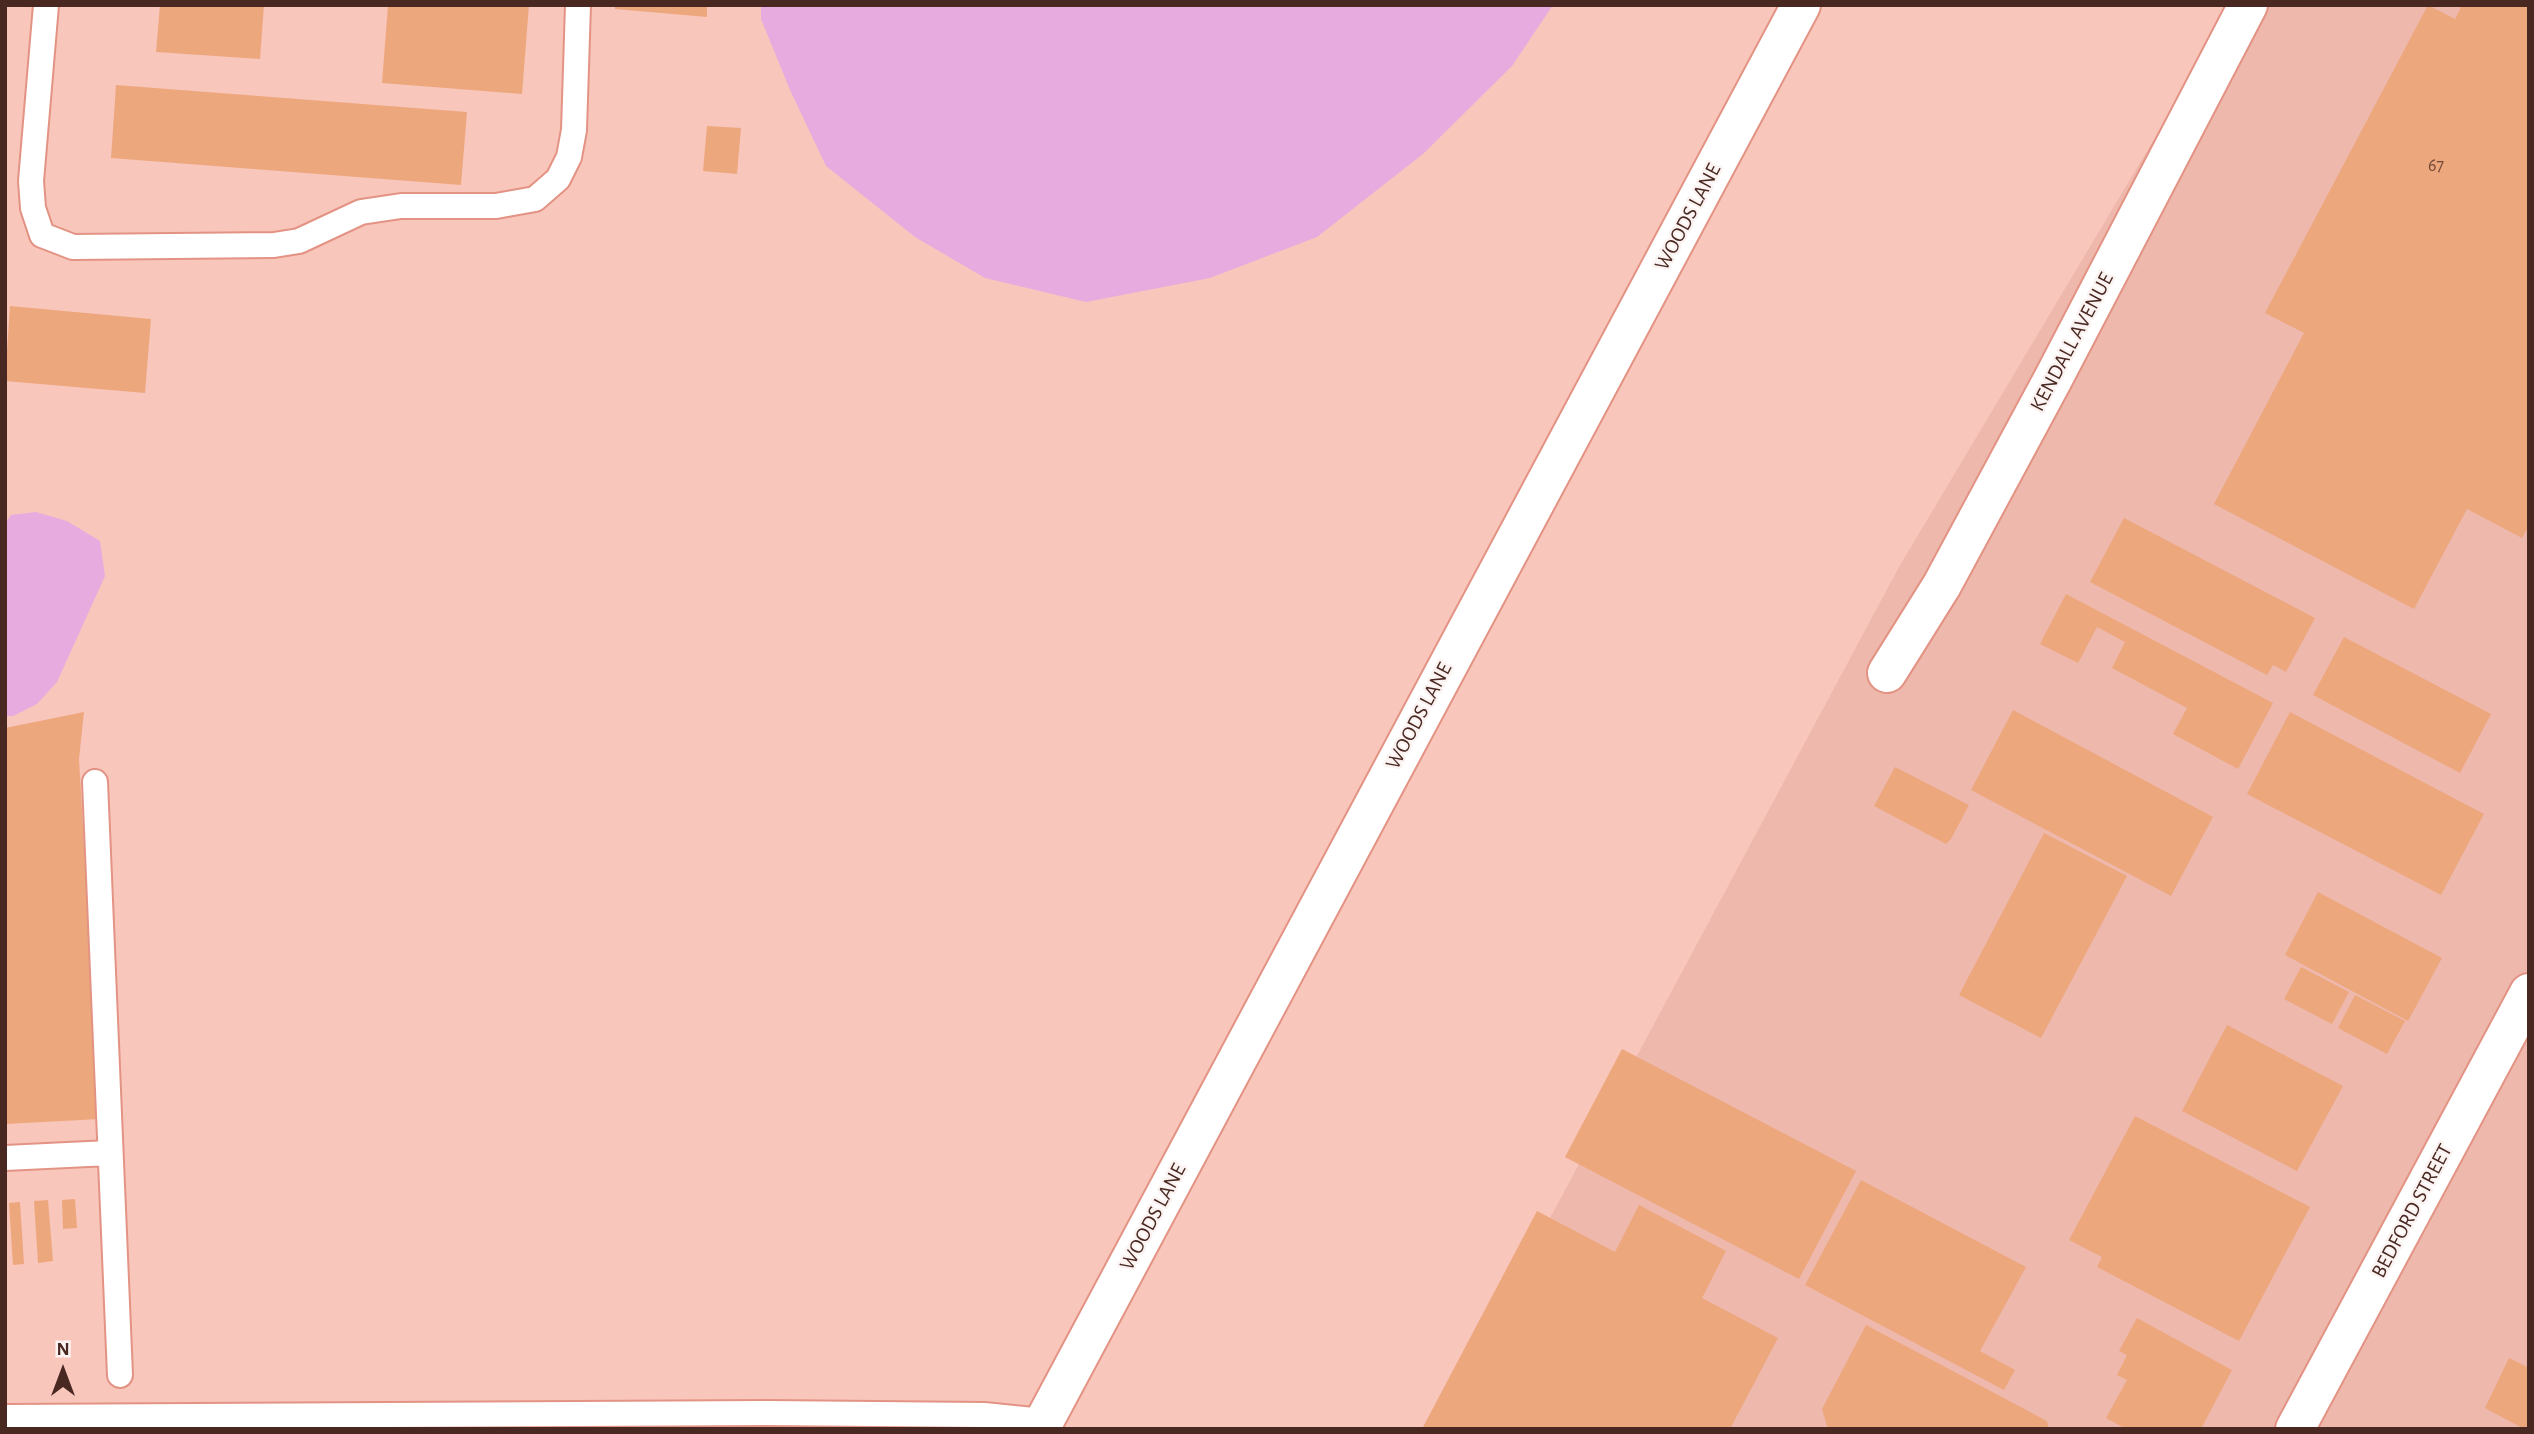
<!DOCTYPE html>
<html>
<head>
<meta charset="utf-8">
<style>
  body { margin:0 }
  #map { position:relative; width:2534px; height:1434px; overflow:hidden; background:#f9c6bc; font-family:"Alegreya Sans",sans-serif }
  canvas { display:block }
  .frame { position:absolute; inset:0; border:7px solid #492822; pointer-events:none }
  .north { position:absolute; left:28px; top:1336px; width:70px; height:70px; -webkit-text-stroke:5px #fbf3f1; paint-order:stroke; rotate:0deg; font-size:19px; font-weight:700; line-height:28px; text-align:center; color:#492822 }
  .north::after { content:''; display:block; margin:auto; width:24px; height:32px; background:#492822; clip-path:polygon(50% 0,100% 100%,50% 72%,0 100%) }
</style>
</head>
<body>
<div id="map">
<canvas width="2534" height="1434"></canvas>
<div class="frame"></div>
<div class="north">N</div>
</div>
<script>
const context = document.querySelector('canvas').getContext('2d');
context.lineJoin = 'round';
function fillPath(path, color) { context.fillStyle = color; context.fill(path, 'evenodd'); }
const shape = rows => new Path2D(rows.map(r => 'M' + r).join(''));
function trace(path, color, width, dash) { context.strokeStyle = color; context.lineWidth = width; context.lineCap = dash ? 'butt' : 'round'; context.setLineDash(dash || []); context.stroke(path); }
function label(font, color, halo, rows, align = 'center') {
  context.font = font + ' "Alegreya Sans",sans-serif'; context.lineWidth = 5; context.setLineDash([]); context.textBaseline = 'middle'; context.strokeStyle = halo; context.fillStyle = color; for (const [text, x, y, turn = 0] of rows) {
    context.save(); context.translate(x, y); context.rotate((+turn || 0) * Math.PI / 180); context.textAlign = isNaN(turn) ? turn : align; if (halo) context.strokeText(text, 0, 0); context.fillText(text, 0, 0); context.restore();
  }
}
const built = shape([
  [2234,5,2529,5,2529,1429,1437,1429,1899,567]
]);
const green = shape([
  [761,5,1553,5,1512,66,1423,154,1317,237,1210,278,1086,302,985,278,915,237,826,166,790,90,761,19],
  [36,512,67,521,100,541,105,576,57,682,37,704,13,716,5,716,5,524,11,515]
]);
const building = shape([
  [160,5,264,5,260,59,156,52],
  [388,5,529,5,522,94,382,83],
  [615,5,707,5,707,17,615,9],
  [2428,5,2455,19,2462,5,2529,5,2529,526,2522,538,2467,509,2414,609,2214,504,2304,333,2265,313],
  [116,85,467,112,461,185,111,158],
  [707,126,741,128,737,174,703,171],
  [10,306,151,319,145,393,5,381],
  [2124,518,2315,618,2286,672,2273,665,2267,675,2090,582],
  [2066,594,2273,703,2238,769,2173,734,2187,708,2112,668,2125,642,2097,627,2078,663,2040,644],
  [2344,637,2491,714,2460,773,2313,695],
  [2013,710,2213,817,2171,896,1971,790],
  [84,712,79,759,100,1119,5,1124,5,728],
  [2290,712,2484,814,2441,895,2247,794],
  [1895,767,1969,805,1951,839,1946,844,1874,806],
  [2044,833,2127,876,2041,1038,1959,995],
  [2318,892,2442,958,2408,1021,2285,955],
  [2301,967,2349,992,2332,1024,2284,999],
  [2355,995,2405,1021,2387,1054,2338,1028],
  [2227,1025,2343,1086,2297,1171,2182,1111],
  [1622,1049,1856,1171,1799,1279,1565,1157],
  [2135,1116,2310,1207,2239,1341,2097,1267,2102,1257,2069,1240],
  [1861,1180,2026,1267,1980,1351,2015,1370,2004,1390,1805,1285],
  [75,1199,77,1228,63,1229,62,1200],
  [48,1200,53,1261,38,1263,34,1201],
  [20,1202,24,1264,13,1265,9,1203],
  [1639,1205,1726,1251,1702,1298,1778,1338,1730,1429,1422,1429,1537,1211,1615,1252],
  [2137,1318,2232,1370,2201,1429,2126,1429,2106,1418,2127,1380,2117,1375,2127,1355,2119,1351],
  [1866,1325,2047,1421,2049,1429,1828,1429,1822,1409],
  [2509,1358,2529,1368,2529,1429,2524,1429,2485,1408]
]);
const service = shape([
  [46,5,31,181,33,208,42,235,73,247,274,245,299,241,361,212,401,206,496,206,535,199,558,179,569,157,574,130,578,5],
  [95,782,120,1375],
  [5,1158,109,1153],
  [5,1417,767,1413,984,1415,1043,1421]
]);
const minor = shape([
  [1887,673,1942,585,2053,379,2248,5],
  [1040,1429,1801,5],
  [2295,1429,2529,993]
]);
const numberNames = [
  ["67",2436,166]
];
const streetNames = [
  ["WOODS LANE",1688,217,-62],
  ["KENDALL AVENUE",2072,342,-62],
  ["WOODS LANE",1419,716,-62],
  ["BEDFORD STREET",2412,1211,-62],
  ["WOODS LANE",1153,1217,-62]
];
fillPath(built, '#eeb8ad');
fillPath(green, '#e8abdf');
fillPath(building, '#eda77d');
trace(service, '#e39384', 28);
trace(minor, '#e39384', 42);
trace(service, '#fff', 24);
trace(minor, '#fff', 38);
label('18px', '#724839', null, numberNames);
label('21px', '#492822', '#fbf3f1', streetNames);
</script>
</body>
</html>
